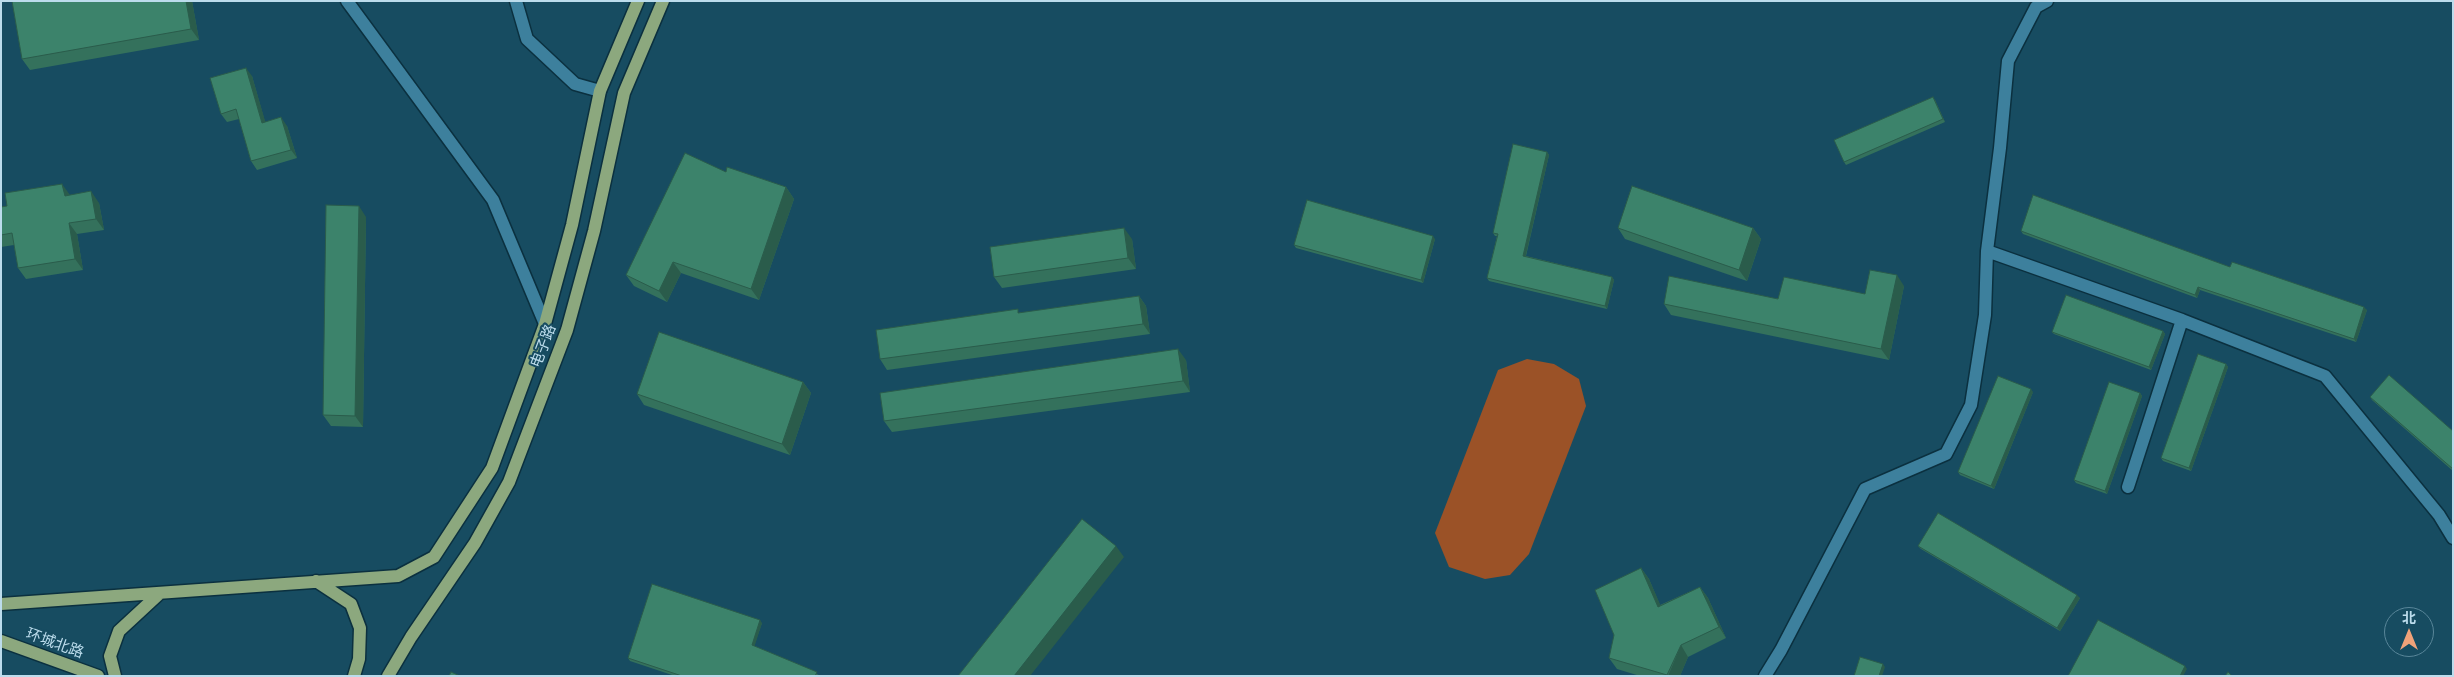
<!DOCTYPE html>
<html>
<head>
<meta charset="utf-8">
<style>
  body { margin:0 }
  #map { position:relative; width:2454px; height:677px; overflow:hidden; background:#174c61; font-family:Barlow,"Noto Sans SC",sans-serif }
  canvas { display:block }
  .frame { position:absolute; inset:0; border:2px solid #bcdcec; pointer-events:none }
  .north { position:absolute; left:2384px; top:607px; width:50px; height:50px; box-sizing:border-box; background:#174c61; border:1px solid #598699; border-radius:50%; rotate:0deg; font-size:14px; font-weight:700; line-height:20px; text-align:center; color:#bcdcec }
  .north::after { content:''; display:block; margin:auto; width:18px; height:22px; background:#f0a279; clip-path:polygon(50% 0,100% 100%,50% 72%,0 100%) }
</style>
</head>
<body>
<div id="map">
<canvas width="2454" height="677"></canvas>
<div class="frame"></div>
<div class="north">北</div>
</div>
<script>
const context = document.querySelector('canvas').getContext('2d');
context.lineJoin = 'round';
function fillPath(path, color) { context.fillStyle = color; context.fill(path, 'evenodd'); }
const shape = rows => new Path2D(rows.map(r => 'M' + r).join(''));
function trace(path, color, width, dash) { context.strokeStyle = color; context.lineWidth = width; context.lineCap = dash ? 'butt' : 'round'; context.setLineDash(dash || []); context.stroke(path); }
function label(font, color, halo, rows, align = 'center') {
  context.font = font + ' Barlow,"Noto Sans SC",sans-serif'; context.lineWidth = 4; context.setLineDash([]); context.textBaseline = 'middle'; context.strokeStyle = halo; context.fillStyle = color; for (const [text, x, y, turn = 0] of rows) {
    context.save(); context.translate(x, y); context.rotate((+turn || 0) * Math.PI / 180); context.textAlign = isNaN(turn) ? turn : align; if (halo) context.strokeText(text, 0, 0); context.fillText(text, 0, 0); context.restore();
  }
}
const green = shape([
  [1527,359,1554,364,1579,379,1586,406,1529,554,1510,575,1485,579,1449,567,1435,533,1498,370]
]);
const minor = shape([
  [347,1,493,200,545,324],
  [516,1,527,39,575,84,600,91],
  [1987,251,2000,148,2008,61,2036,7,2047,1],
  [2128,487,2182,320,2325,376,2439,515,2453,538],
  [1765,676,1781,650,1865,489,1946,454,1971,405,1985,315,1987,251,2182,320]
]);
const major = shape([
  [316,581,351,604,360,628,359,659,354,676],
  [1,604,398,576,434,557,492,468,545,324,572,225,600,91,638,1],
  [1,641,98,676],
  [115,676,110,656,119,631,160,593],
  [388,676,411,637,475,543,509,482,567,330,594,231,624,93,663,1]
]);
const wall = shape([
  [12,1,192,1,199,40,30,70,22,59],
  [252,76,265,122,287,126,297,158,257,170,251,161,239,119,227,122,221,114],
  [1935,100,1945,122,1846,165,1844,162],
  [1547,152,1549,155,1526,256,1612,277,1614,280,1607,309,1489,281,1487,278,1497,236,1495,236,1493,233],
  [726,172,786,187,794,199,759,300,681,273,667,302,634,286,626,275],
  [70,195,99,203,104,230,77,234,83,270,26,279,18,268,14,245,1,247,1,207],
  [366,217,363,427,331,426,323,415],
  [1618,228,1753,228,1761,239,1747,281,1625,239],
  [2021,231,2230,267,2367,310,2356,342,2200,290,2197,298,2023,234],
  [1132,239,1136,269,1002,288,994,277],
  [1435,239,1423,283,1296,248,1294,245],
  [1904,286,1889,360,1671,315,1664,304,1865,294],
  [1139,296,1146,306,1150,334,887,370,880,359,1020,313],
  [2163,331,2165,334,2151,370,2054,334,2052,332],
  [1186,360,1190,392,892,432,884,421],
  [2226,364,2228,367,2191,471,2163,461,2161,458],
  [803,382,811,393,790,455,644,405,637,394],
  [2033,392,1994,489,1960,475,1958,472],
  [2140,393,2142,396,2107,494,2076,483,2074,480],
  [2370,397,2453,431,2453,471,2372,400],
  [1918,546,2080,598,2060,631,1921,549],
  [1641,568,1649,579,1660,605,1700,587,1708,598,1726,638,1688,657,1680,676,1640,676,1617,669,1609,658],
  [762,623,754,646,819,675,819,676,675,676,630,661,628,658]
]);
const shadedWall = shape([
  [186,1,192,1,199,40,191,29],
  [246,68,252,76,268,131,262,123],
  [1933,97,1935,100,1945,122,1943,119],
  [281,117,287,126,297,158,291,150],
  [1547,152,1549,155,1525,259,1523,256],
  [62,184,70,195,65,196],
  [786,187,794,199,759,300,751,289],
  [91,191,99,203,104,230,96,219],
  [359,206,366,217,363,427,355,416],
  [69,223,77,234,83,270,75,259],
  [1124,228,1132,239,1136,269,1128,258],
  [1753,228,1761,239,1747,281,1739,270],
  [1433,236,1435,239,1423,283,1421,280],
  [673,262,681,273,667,302,659,291],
  [1897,275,1904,286,1889,360,1881,349],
  [1612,277,1614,280,1607,309,1605,306],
  [2198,287,2200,290,2197,298,2195,295],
  [1139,296,1146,306,1150,334,1143,324],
  [2364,307,2367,310,2356,342,2354,339],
  [2163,331,2165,334,2151,370,2149,367],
  [1178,349,1186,360,1190,392,1183,381],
  [2226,364,2228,367,2191,471,2189,468],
  [803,382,811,393,790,455,782,444],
  [2031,389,2033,392,1994,489,1991,486],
  [2140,393,2142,396,2107,494,2105,491],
  [1116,546,1124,557,1030,676,1014,676],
  [1641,568,1649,579,1666,618,1658,607],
  [1700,587,1708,598,1726,638,1719,627],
  [2077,595,2080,598,2060,631,2057,628],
  [760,620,762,623,754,648,752,645],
  [1681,645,1688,657,1680,676,1668,676],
  [1883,664,1885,667,1882,676,1879,676],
  [2185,666,2187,669,2183,676,2180,676]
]);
const building = shape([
  [12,1,186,1,191,29,22,59,12,1],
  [246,68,262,123,281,117,291,150,251,161,236,109,221,114,210,78,246,68],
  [1933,97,1943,119,1844,162,1834,140,1933,97],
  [1513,144,1547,152,1523,256,1612,277,1605,306,1487,278,1498,234,1493,233,1513,144],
  [685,153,726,172,727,167,786,187,751,289,673,262,659,291,626,275,685,153],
  [62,184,65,196,91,191,96,219,69,223,75,259,18,268,12,233,1,235,1,207,7,206,5,193,62,184],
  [1632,186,1753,228,1739,270,1618,228,1632,186],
  [2033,195,2230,267,2232,262,2364,307,2354,339,2198,287,2195,295,2021,231,2033,195],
  [1307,200,1433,236,1421,280,1294,245,1307,200],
  [326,205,359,206,355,416,323,415,326,205],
  [1124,228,1128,258,994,277,990,247,1124,228],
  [1870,270,1897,275,1881,349,1664,304,1669,276,1778,299,1784,277,1865,294,1870,270],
  [2066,295,2163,331,2149,367,2052,332,2066,295],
  [1139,296,1143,324,880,359,876,330,1018,309,1018,313,1139,296],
  [659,332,803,382,782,444,637,394,659,332],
  [1178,349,1183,381,884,421,880,393,1178,349],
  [2198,354,2226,364,2189,468,2161,458,2198,354],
  [2389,375,2453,431,2453,469,2370,397,2389,375],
  [1998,376,2031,389,1991,486,1958,472,1998,376],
  [2109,382,2140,393,2105,491,2074,480,2109,382],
  [1938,513,2077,595,2057,628,1918,546,1938,513],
  [1082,519,1116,546,1014,676,958,676,1082,519],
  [1641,568,1658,607,1700,587,1719,627,1681,645,1667,675,1609,658,1614,635,1595,590,1641,568],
  [652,584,760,620,752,645,817,672,815,676,682,676,628,658,652,584],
  [2098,620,2185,666,2180,676,2068,676,2098,620],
  [1860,657,1883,664,1879,676,1854,676,1860,657],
  [451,672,460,676,449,676,451,672],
  [2228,672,2232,676,2225,676,2228,672]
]);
const streetNames = [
  ["电子路",543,346,-69],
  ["环城北路",55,643,20]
];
fillPath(green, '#9b5227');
trace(minor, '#0b303f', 15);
trace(major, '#0b303f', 15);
trace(minor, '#3d809d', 12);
trace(major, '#8ca87e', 12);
fillPath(wall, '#34715c');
fillPath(shadedWall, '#2a5c4b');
fillPath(building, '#3c836b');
trace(building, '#2a5c4b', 1);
label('15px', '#bcdcec', '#174c61', streetNames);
</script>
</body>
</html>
